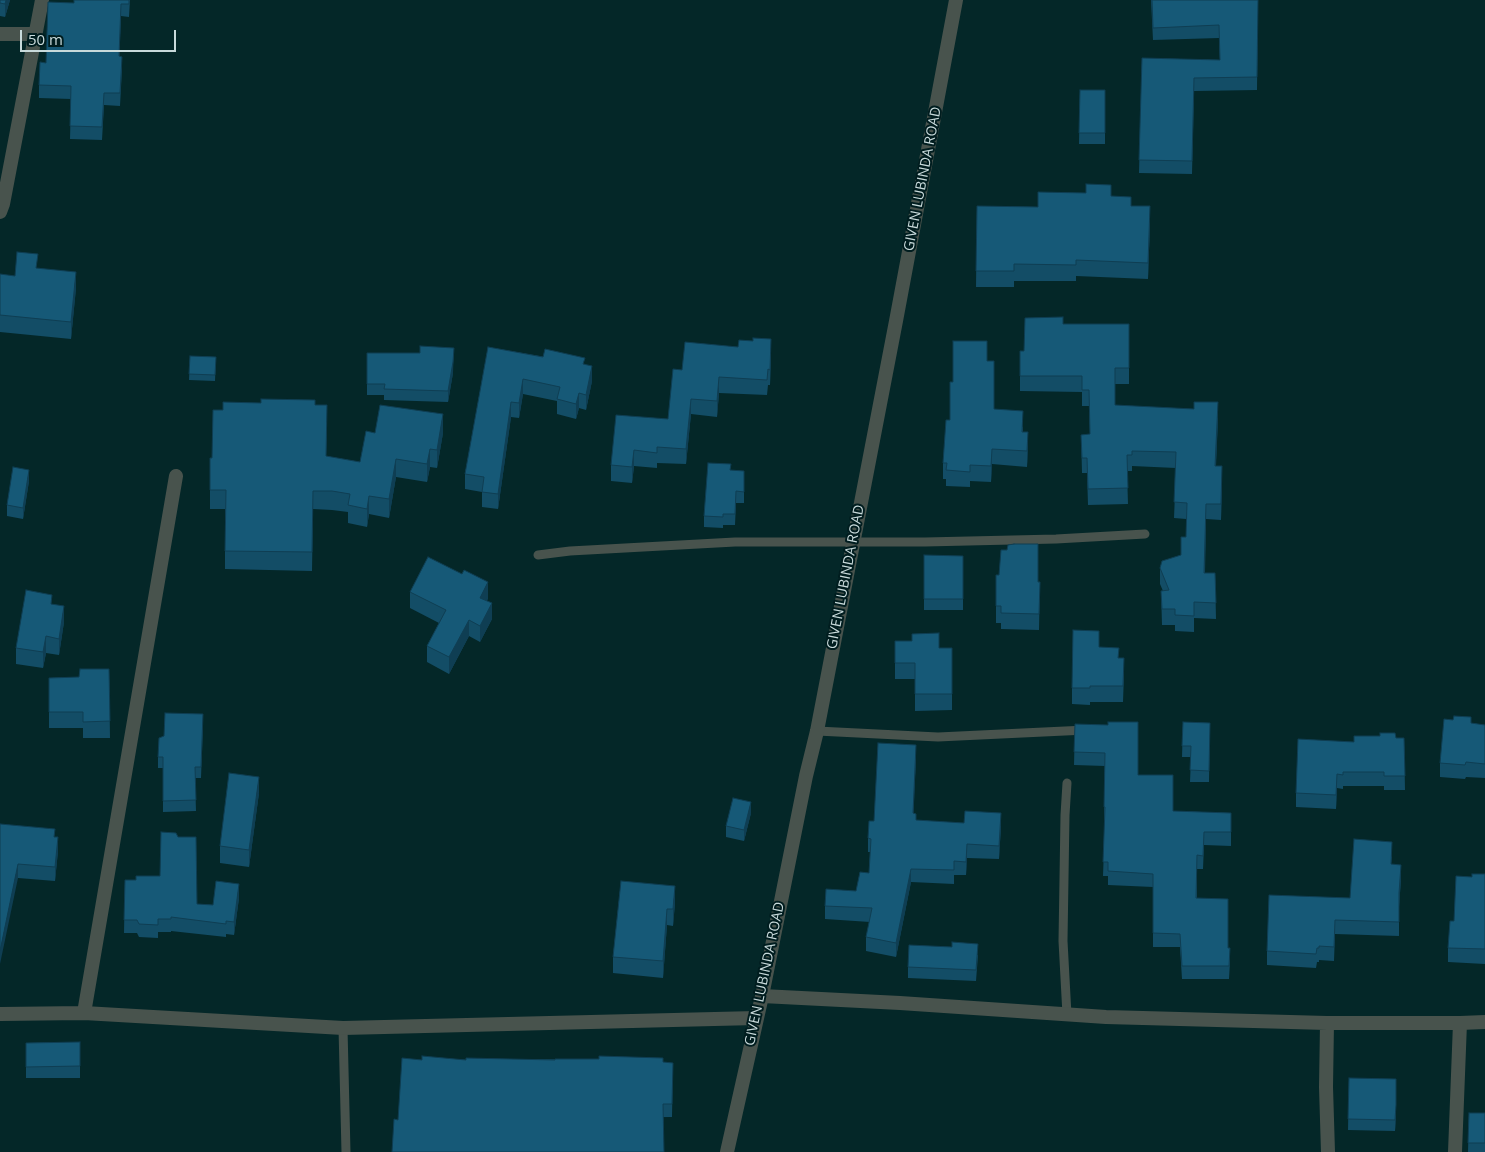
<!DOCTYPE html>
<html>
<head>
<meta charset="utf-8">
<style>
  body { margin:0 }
  #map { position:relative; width:1485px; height:1152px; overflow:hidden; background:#042728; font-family:"Open Sans",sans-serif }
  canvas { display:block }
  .scale { position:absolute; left:20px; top:30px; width:156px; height:22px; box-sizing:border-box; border:2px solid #c8dadb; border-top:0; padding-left:6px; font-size:15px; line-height:18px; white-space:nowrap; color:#c8dadb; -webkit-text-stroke:4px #001d1f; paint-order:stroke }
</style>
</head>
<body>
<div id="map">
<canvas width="1485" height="1152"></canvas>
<div class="scale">50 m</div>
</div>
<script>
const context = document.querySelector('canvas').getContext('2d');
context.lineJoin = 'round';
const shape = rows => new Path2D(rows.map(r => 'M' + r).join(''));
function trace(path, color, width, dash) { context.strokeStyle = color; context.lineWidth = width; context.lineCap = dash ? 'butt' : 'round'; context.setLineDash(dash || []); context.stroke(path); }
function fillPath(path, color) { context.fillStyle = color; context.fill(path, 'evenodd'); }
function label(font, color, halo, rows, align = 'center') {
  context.font = font + ' "Open Sans",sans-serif'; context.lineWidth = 4; context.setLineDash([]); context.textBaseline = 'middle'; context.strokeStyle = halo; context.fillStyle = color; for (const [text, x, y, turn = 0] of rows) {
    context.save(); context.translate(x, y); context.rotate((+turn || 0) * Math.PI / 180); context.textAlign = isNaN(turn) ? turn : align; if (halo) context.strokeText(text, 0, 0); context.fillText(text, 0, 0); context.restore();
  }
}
const service = shape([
  [538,555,570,551,735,542,925,542,1056,539,1145,534],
  [817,731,938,737,1086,730],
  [1067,1015,1063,941,1065,815,1067,783],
  [343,1028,346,1152]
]);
const minor = shape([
  [0,34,35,34],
  [0,212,3,204,42,0],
  [762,996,900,1003,1106,1017,1327,1023,1460,1023,1485,1022],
  [84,1013,176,476],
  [0,1014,84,1013,343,1028,756,1018],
  [1327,1023,1326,1087,1328,1152],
  [1455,1152,1460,1023]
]);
const tertiary = shape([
  [727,1152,762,996,806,776,817,731,896,321,956,0]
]);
const wall = shape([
  [0,0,10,0,5,17,0,16],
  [74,0,130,0,129,17,121,16,119,57,122,69,120,106,104,105,102,140,70,139,71,99,39,98,39,85,46,63,74,3],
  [1151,0,1258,0,1257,90,1194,91,1192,174,1139,173,1142,58,1220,60,1219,38,1153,40],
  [1080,90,1105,90,1105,144,1079,144],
  [1111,196,1131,206,1150,223,1148,279,1076,276,1076,281,1014,281,1014,287,976,287,977,206,1038,207],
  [15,276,76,288,71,339,0,332,0,277],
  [1063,324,1129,324,1129,384,1115,384,1115,405,1218,418,1216,466,1222,482,1221,520,1206,519,1205,573,1215,573,1216,619,1194,618,1194,632,1175,631,1175,625,1162,625,1161,591,1163,591,1160,584,1160,568,1181,555,1186,537,1186,519,1174,518,1176,468,1132,466,1132,471,1127,471,1128,504,1088,505,1087,473,1082,473,1081,435,1090,434,1089,406,1082,406,1082,392,1020,391,1020,351,1024,351],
  [488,347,585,364,592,381,586,410,579,408,576,419,557,414,557,401,523,394,519,418,511,417,498,509,482,507,482,492,465,489,465,474],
  [367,353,453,373,448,402,384,400,384,395,367,395],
  [771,355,770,385,768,385,767,395,719,393,717,417,691,414,686,464,657,463,657,468,634,466,632,483,611,481,611,465,668,419,682,370],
  [190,356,216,357,215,381,189,380],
  [987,361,994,409,1023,427,1023,432,1028,447,1027,467,992,464,991,482,970,481,970,487,946,486,946,479,943,479,943,463,950,420],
  [261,403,315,405,327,423,326,456,360,462,375,433,443,433,437,468,430,467,427,482,396,477,389,518,369,514,367,527,348,523,348,512,332,510,313,509,312,571,225,569,225,509,210,509,210,458,212,458,223,410],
  [731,470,744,482,744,503,736,503,735,525,723,525,723,528,704,527,704,516],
  [29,481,23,519,7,516,7,505],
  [963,556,963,610,924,610,924,599],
  [996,575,1040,582,1039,630,1001,629,1001,623,996,623],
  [410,592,488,598,487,601,492,619,480,642,469,636,449,674,427,662,427,646,439,623,410,608],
  [52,604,64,622,59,655,46,653,43,668,16,664,16,648],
  [895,641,939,648,952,648,952,710,915,711,915,679,895,679],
  [1099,647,1119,658,1124,674,1123,702,1090,702,1090,705,1072,704,1072,688],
  [109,669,110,738,83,738,83,728,49,728,49,678,79,677],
  [1183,722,1210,723,1209,782,1190,782,1191,757,1182,757],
  [1471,723,1485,725,1485,778,1466,777,1465,779,1440,777,1440,763],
  [1075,724,1138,775,1173,811,1231,813,1231,846,1204,845,1203,869,1197,869,1197,898,1228,948,1230,962,1229,979,1182,979,1180,947,1153,947,1153,887,1108,885,1108,876,1103,876,1105,820,1104,820,1104,807,1105,766,1074,765],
  [203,725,201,778,195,778,196,811,163,812,163,768,158,768,158,757],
  [1396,738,1404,738,1405,790,1384,790,1384,786,1343,786,1343,789,1337,788,1336,809,1296,807,1296,793],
  [916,758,913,813,916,820,1001,826,999,859,967,858,966,875,954,875,954,884,911,882,896,957,866,951,866,937,870,922,825,919,825,906,856,891,869,873,870,852,868,852,868,838,874,821],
  [259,793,249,867,220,863,220,846],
  [751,813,744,841,726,837,726,826],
  [0,824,55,837,58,851,55,881,18,878],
  [1392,856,1391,864,1401,879,1399,907,1399,936,1335,934,1334,961,1319,960,1319,962,1317,962,1316,968,1267,965,1267,951,1350,898],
  [1485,874,1485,964,1448,962,1448,948,1454,921,1472,877],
  [125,880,136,880,197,904,213,905,239,898,234,935,226,934,226,937,171,931,171,932,158,932,158,938,139,937,137,933,124,933],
  [621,881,675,903,673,926,667,925,663,978,613,973,613,957],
  [978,955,976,981,908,978,908,967],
  [80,1042,80,1078,26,1078,26,1043],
  [599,1059,673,1063,672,1117,398,1120,422,1060],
  [1349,1078,1396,1116,1395,1131,1348,1130],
  [1469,1113,1485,1113,1485,1152,1468,1152]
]);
const shadedWall = shape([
  [6,0,10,0,5,17,5,4],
  [121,4,121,16,119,69,119,56],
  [1150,206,1150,223,1148,279,1148,263],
  [76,272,76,288,71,339,71,322],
  [771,339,771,355,770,385,770,370],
  [454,348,453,373,448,402,448,391],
  [592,366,592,381,586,410,586,395],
  [719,377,719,393,717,417,717,401],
  [523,379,523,394,519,418,519,403],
  [579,393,579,408,576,419,576,404],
  [691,399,691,414,686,464,686,449],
  [511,402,511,417,498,509,498,494],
  [1218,402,1218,418,1215,482,1215,466],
  [443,414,443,433,437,468,437,450],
  [1028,432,1028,447,1027,467,1027,451],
  [430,449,430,467,427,482,427,464],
  [992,449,992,464,991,482,991,466],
  [634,450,634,466,632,483,632,467],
  [396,459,396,477,389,518,389,499],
  [1222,466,1222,482,1221,520,1221,504],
  [29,470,29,481,23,519,23,508],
  [369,496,369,514,367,527,367,509],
  [1206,504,1206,519,1204,588,1204,573],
  [488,582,488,598,480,614,480,598],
  [492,603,492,619,480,642,480,626],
  [64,606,64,622,59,655,59,639],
  [469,620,469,636,449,674,449,657],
  [46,636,46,653,43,668,43,652],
  [916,745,916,758,913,827,913,813],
  [1337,774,1337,788,1336,809,1336,795],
  [259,777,259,793,249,867,249,850],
  [751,802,751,813,744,841,744,830],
  [1001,813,1001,826,999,859,999,846],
  [58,837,58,851,55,881,55,867],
  [967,844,967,858,966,875,966,862],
  [18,864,18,878,0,964,0,951],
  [1401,865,1401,879,1399,907,1399,893],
  [911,869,911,882,896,957,896,943],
  [239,884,239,898,234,935,234,922],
  [675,886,675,903,673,926,673,909],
  [667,909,667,925,663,978,663,961],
  [1396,1105,1396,1116,1395,1131,1395,1120]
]);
const building = shape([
  [0,0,6,0,5,4,0,3,0,0],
  [74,0,129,0,129,4,121,4,119,56,122,57,120,93,104,93,102,127,70,126,71,86,39,85,40,62,46,63,48,2,74,3,74,0],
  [1152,0,1258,0,1257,77,1194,78,1192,161,1139,160,1142,58,1220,60,1219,25,1153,28,1152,0],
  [1080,90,1105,90,1105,133,1079,133,1080,90],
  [1086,184,1111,185,1111,196,1131,197,1131,206,1150,206,1148,263,1076,260,1076,265,1014,264,1014,271,976,271,977,206,1038,207,1038,192,1086,193,1086,184],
  [17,252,38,254,36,268,76,272,71,322,0,315,0,274,15,276,17,252],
  [1063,317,1063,324,1129,324,1129,368,1115,368,1115,405,1194,409,1194,402,1218,402,1215,466,1222,466,1221,504,1206,504,1204,573,1215,573,1216,603,1194,602,1194,616,1175,615,1175,609,1162,609,1161,591,1169,590,1160,568,1162,561,1181,555,1181,537,1186,537,1187,503,1174,502,1176,452,1132,451,1132,455,1127,455,1128,488,1088,489,1087,458,1082,458,1081,435,1090,434,1089,390,1082,390,1082,376,1020,376,1020,351,1024,351,1025,318,1063,317],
  [753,338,771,339,770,370,768,369,767,380,719,377,717,401,691,399,686,449,657,447,657,453,634,450,632,467,611,465,616,415,668,419,673,369,682,370,685,342,738,347,739,340,753,341,753,338],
  [953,341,987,341,987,361,994,361,994,409,1023,411,1022,432,1028,432,1027,451,992,449,991,466,970,465,970,472,946,470,947,463,943,463,946,420,950,420,950,382,953,382,953,341],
  [420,346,454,348,453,362,448,391,384,389,385,384,367,384,367,353,420,353,420,346],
  [488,347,543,357,545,349,585,358,583,364,592,366,586,395,579,393,576,404,557,399,560,387,523,379,519,403,511,402,498,494,482,492,484,477,465,474,488,347],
  [190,356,216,357,215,375,189,374,190,356],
  [261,399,315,400,315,405,327,405,326,456,360,462,366,431,375,433,380,405,443,414,437,450,430,449,427,464,396,459,389,499,369,496,367,509,348,505,350,494,332,491,313,491,312,552,225,551,226,490,210,490,210,458,212,458,213,410,223,410,223,402,261,403,261,399],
  [708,463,731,464,730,470,744,471,744,492,736,491,735,514,723,514,723,517,704,516,708,463],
  [13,467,29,470,23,508,7,505,13,467],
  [1014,544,1038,544,1038,582,1040,582,1039,614,1001,613,1001,606,996,606,996,575,999,575,1001,550,1007,550,1008,545,1014,544],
  [924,555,963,556,963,599,924,599,924,555],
  [428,557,462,574,464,570,488,582,480,598,492,603,480,626,469,620,449,657,427,646,446,610,410,592,428,557],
  [26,590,52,595,51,604,64,606,59,639,46,636,43,652,16,648,26,590],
  [1073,630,1099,631,1099,647,1119,648,1118,658,1124,658,1123,686,1090,686,1090,688,1072,688,1073,630],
  [939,633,939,648,952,648,952,694,915,694,915,663,895,663,895,641,912,641,912,634,939,633],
  [80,669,109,669,110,721,83,722,83,712,49,712,49,678,79,677,80,669],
  [165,713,203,714,201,767,195,767,196,800,163,801,163,757,158,757,159,738,164,736,165,713],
  [1454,716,1471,717,1471,723,1485,725,1485,764,1466,762,1465,765,1440,763,1444,719,1453,720,1454,716],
  [1108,722,1138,722,1138,775,1173,775,1173,811,1231,813,1231,832,1204,832,1203,856,1197,855,1196,898,1228,899,1228,948,1230,948,1229,966,1182,966,1180,934,1153,933,1153,874,1108,871,1108,862,1103,862,1105,807,1104,807,1105,753,1074,752,1075,724,1108,725,1108,722],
  [1183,722,1210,723,1209,771,1190,770,1191,746,1182,746,1183,722],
  [1380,733,1395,733,1396,738,1404,738,1405,776,1384,776,1384,772,1343,772,1343,775,1337,774,1336,795,1296,793,1298,739,1354,742,1354,736,1380,736,1380,733],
  [878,743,916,745,913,813,916,814,916,820,964,823,965,811,1001,813,999,846,967,844,966,862,954,861,954,870,911,869,896,943,866,937,872,908,825,906,826,889,856,891,860,872,869,873,871,839,868,838,869,821,874,821,878,743],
  [229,773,259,777,249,850,220,846,229,773],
  [733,798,751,802,744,830,726,826,733,798],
  [0,824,55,829,54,837,58,837,55,867,18,864,0,951,0,824],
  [161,832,176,833,178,837,196,837,197,904,213,905,216,881,239,884,234,922,226,921,226,924,171,917,171,919,158,919,158,925,139,924,137,920,124,920,125,880,136,880,136,876,160,876,161,832],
  [1354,839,1392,842,1391,864,1401,865,1399,893,1399,922,1335,920,1334,947,1319,946,1319,948,1317,948,1316,954,1267,951,1269,895,1350,898,1354,839],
  [1472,874,1485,874,1485,949,1448,948,1450,921,1454,921,1456,876,1472,877,1472,874],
  [621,881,675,886,673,909,667,909,663,961,613,957,621,881],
  [952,942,978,944,976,970,908,967,909,945,952,947,952,942],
  [80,1042,80,1066,26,1067,26,1043,80,1042],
  [422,1056,466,1060,466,1058,555,1060,555,1059,599,1059,599,1056,663,1058,663,1062,673,1063,672,1104,663,1104,664,1152,392,1152,394,1119,398,1120,402,1058,422,1060,422,1056],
  [1349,1078,1396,1079,1396,1105,1395,1120,1348,1119,1349,1078],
  [1469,1113,1485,1113,1485,1143,1468,1143,1469,1113]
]);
const streetNames = [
  ["GIVEN LUBINDA ROAD",923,179,-79],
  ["GIVEN LUBINDA ROAD",846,577,-79],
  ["GIVEN LUBINDA ROAD",765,974,-78]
];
trace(service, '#48534d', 9);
trace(minor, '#48534d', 14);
trace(tertiary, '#48534d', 14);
fillPath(wall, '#134d66');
fillPath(shadedWall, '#0f3e53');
fillPath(building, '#165977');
trace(building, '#0f3e53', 1);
label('14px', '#c8dadb', '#001d1f', streetNames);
</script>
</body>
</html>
